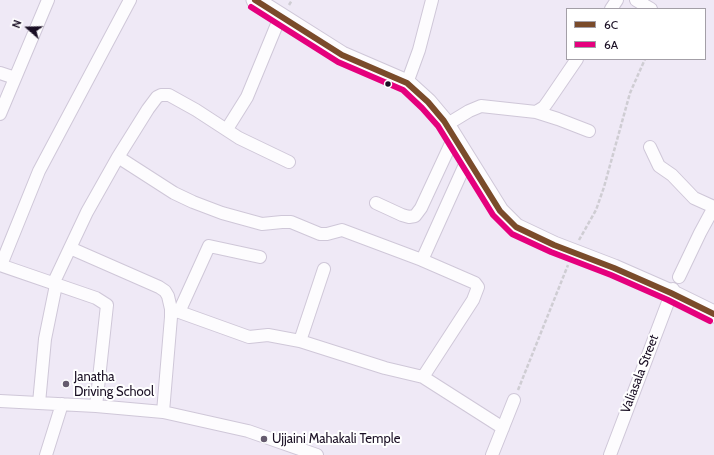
<!DOCTYPE html>
<html>
<head>
<meta charset="utf-8">
<style>
  body { margin:0 }
  #map { position:relative; width:714px; height:455px; overflow:hidden; background:#efe9f6; font-family:Cabin,sans-serif }
  canvas { display:block }
  .legend { position:absolute; left:566px; top:8px; width:140px; height:52px; box-sizing:border-box; background:#fff; border:1px solid #a39fa7; margin:0; padding:5px 7px; list-style:none; font-size:12px; color:#1a0f24 }
  .legend li { display:flex; align-items:center; gap:8px; height:20px }
  .legend b { width:20px; border:1px solid #a39fa7 }
  .north { position:absolute; left:8px; top:8px; width:40px; height:40px; -webkit-text-stroke:3px #fff; paint-order:stroke; rotate:290deg; font-size:11px; font-weight:700; line-height:16px; text-align:center; color:#1a0f24 }
  .north::after { content:''; display:block; margin:auto; width:14px; height:18px; background:#1a0f24; clip-path:polygon(50% 0,100% 100%,50% 72%,0 100%) }
</style>
</head>
<body>
<div id="map">
<canvas width="714" height="455"></canvas>
<ul class="legend">
<li><b style="height:5px;background:#7a4b2a"></b>6C</li>
<li><b style="height:5px;background:#e5007d"></b>6A</li>
</ul>
<div class="north">N</div>
</div>
<script>
const context = document.querySelector('canvas').getContext('2d');
context.lineJoin = 'round';
const shape = rows => new Path2D(rows.map(r => 'M' + r).join(''));
function trace(path, color, width, dash) { context.strokeStyle = color; context.lineWidth = width; context.lineCap = dash ? 'butt' : 'round'; context.setLineDash(dash || []); context.stroke(path); }
function label(font, color, halo, rows, align = 'center') {
  context.font = font + ' Cabin,sans-serif'; context.lineWidth = 4; context.setLineDash([]); context.textBaseline = 'middle'; context.strokeStyle = halo; context.fillStyle = color; for (const [text, x, y, turn = 0] of rows) {
    context.save(); context.translate(x, y); context.rotate((+turn || 0) * Math.PI / 180); context.textAlign = isNaN(turn) ? turn : align; if (halo) context.strokeText(text, 0, 0); context.fillText(text, 0, 0); context.restore();
  }
}
const path = shape([
  [289,5,292,0],
  [579,240,596,210,604,187,630,93,645,59],
  [518,390,568,265]
]);
const street = shape([
  [636,0,651,9],
  [611,9,617,0],
  [0,73,15,78],
  [407,83,419,50,432,0],
  [536,112,558,119,589,131],
  [0,114,48,0],
  [446,125,469,111,481,106,536,112,544,107,549,100,577,59],
  [227,129,247,97,280,17],
  [650,147,659,166,672,175,694,198,714,207,700,233,679,277],
  [118,157,174,193,193,202,222,213,262,224,282,222,291,222,320,234,327,234,342,230,422,260,475,283,478,287,473,300,423,377,503,428],
  [376,203,402,215,409,217,415,216,421,208,454,137],
  [70,248,159,287,165,291,168,296,171,309,171,317,163,412],
  [422,260,468,158],
  [0,265,96,298,107,305,96,406],
  [1,265,39,171,130,0],
  [53,284,87,212,118,157,148,109,157,97,161,95,169,95,196,110,239,138,289,162],
  [171,309,249,337,268,335,300,341,385,368,423,377],
  [179,312,209,246,260,257],
  [300,341,324,269],
  [0,401,96,406,163,412,248,431,317,455],
  [39,403,45,339,56,285],
  [46,455,62,404],
  [492,455,514,400],
  [610,455,673,289]
]);
const secondary = shape([
  [255,0,342,55,407,83,428,102,444,121,500,211,516,227,554,245,614,268,671,293,714,314]
]);
const bus1 = shape([
  [255,0,342,55,407,83,428,102,444,121,500,211,516,227,554,245,614,268,671,293,714,314]
]);
const bus2 = shape([
  [251,7,338,62,403,90,422,108,438,126,493,215,512,234,551,252,611,275,668,300,710,321]
]);
const markers = [
  [388,84,3.5,"#1a0f24"],
  [66,384,4,"#655b6e"],
  [264,439,4,"#655b6e"]
];
const streetNames = [
  ["Valiasala Street",640,374,-69]
];
const poiNames = [
  ["Janatha",74,377],
  ["Driving School",74,392],
  ["Ujjaini Mahakali Temple",272,439]
];
trace(street, '#cfc7d8', 14);
trace(secondary, '#cfc7d8', 19);
trace(path, '#cfcdd3', 2.5, [4, 2]);
trace(street, '#fdfcfe', 12);
trace(secondary, '#fdfcfe', 17);
trace(bus1, '#7a4b2a', 6);
trace(bus2, '#e5007d', 6);
for (const [x, y, r, color] of markers) { const dot = new Path2D(); dot.arc(x, y, r, 0, 2 * Math.PI); context.fillStyle = color; context.fill(dot); trace(dot, '#fff', 1.5); }
label('13px', '#1a0f24', '#fff', streetNames);
label('13px', '#1a0f24', '#fff', poiNames, 'left');
</script>
</body>
</html>
